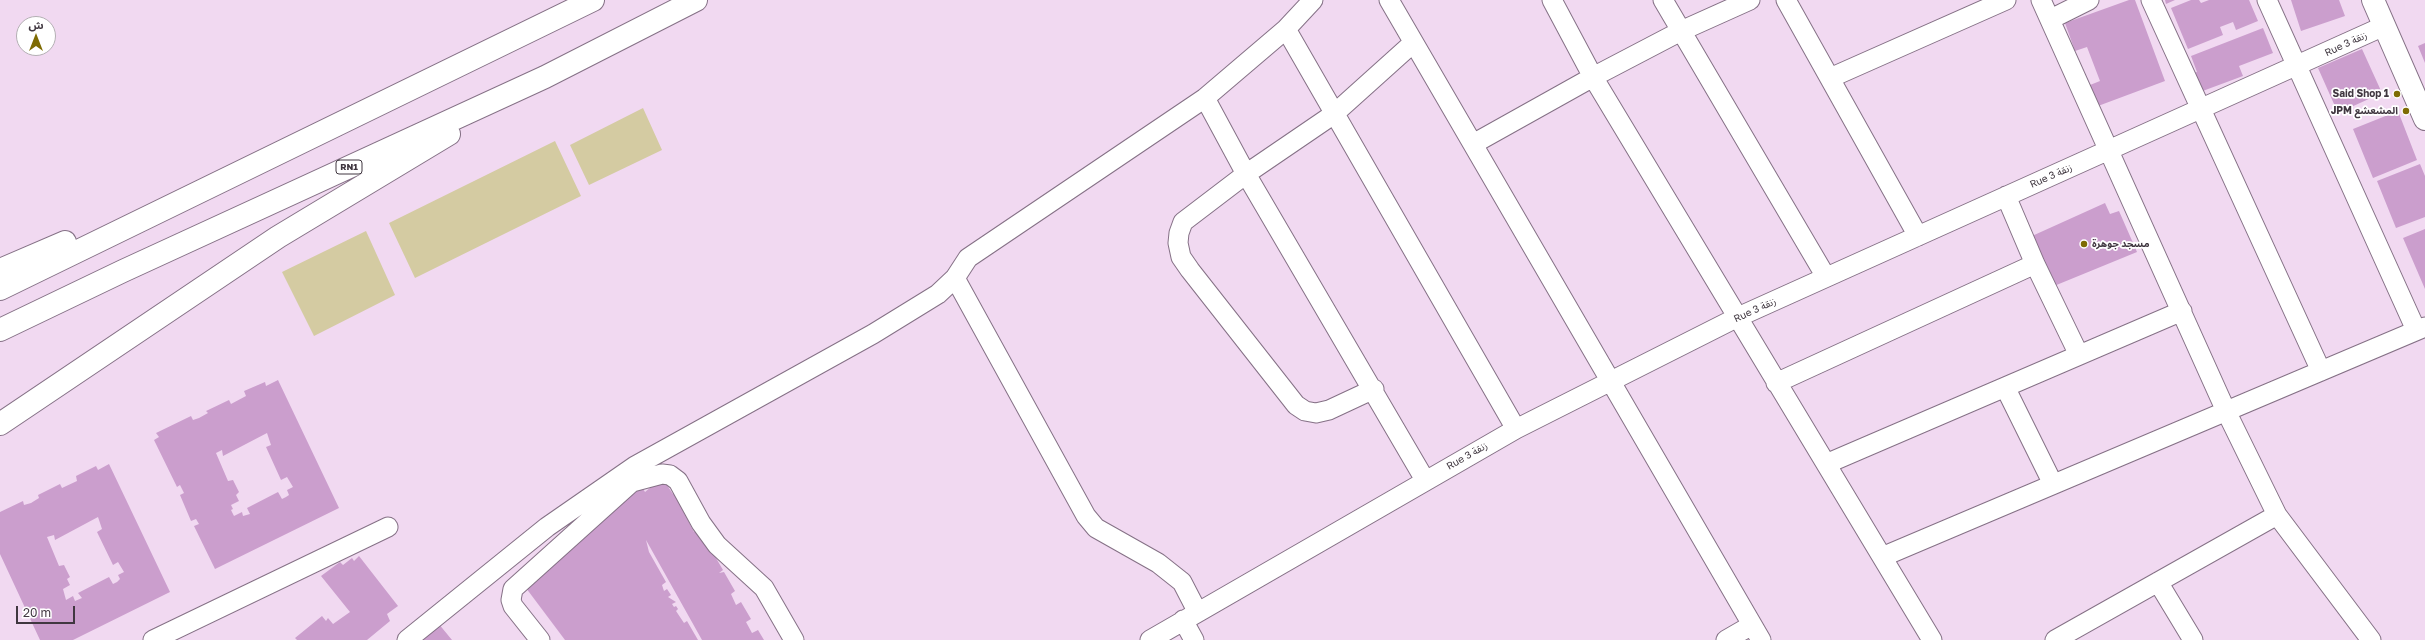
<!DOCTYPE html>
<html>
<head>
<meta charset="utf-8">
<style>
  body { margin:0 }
  #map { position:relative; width:2425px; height:640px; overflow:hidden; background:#f1d9f1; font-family:"Golos Text","Noto Sans Arabic",sans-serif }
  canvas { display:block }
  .north { position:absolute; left:16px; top:16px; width:40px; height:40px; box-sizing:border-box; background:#fff; border:1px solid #b3afb3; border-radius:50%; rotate:0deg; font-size:11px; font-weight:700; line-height:16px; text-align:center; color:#403740 }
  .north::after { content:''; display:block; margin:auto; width:14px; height:18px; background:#7e6b03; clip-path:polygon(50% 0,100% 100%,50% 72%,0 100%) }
  .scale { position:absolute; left:16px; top:606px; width:59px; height:18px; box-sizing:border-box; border:2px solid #403740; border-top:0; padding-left:5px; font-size:12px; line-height:14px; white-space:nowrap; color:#403740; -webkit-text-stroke:3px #fff; paint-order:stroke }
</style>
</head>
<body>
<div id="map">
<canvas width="2425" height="640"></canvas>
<div class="north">ش</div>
<div class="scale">20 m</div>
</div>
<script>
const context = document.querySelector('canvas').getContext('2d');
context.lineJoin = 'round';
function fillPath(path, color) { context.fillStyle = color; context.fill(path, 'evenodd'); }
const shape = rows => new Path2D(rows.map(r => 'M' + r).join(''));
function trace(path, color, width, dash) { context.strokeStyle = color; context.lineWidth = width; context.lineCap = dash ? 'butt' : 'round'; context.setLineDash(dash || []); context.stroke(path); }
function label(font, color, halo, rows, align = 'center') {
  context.font = font + ' "Golos Text","Noto Sans Arabic",sans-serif'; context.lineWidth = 3.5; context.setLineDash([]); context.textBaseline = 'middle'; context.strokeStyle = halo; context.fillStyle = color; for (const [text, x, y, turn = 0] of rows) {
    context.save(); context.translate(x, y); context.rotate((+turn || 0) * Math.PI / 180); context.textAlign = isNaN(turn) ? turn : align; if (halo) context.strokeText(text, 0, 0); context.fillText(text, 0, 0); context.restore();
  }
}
const green = shape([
  [643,108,662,150,589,185,570,145],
  [555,141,581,196,415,278,389,223],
  [366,231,395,295,314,336,282,272]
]);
const building = shape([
  [2129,0,2135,0,2165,81,2098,106,2090,85,2100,81,2087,47,2075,51,2065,23],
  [2165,0,2175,0,2166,4],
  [2191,0,2199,0,2201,3,2209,0,2249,0,2258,21,2236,30,2233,22,2220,27,2223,35,2188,49,2171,8],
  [2291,0,2339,0,2345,16,2301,31],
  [2263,28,2273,53,2239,66,2243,76,2200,92,2193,73,2197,72,2191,56],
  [2425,43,2425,63,2418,46],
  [2362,49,2382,93,2338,113,2318,68],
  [2398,111,2417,160,2373,178,2353,129],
  [2420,164,2425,176,2425,217,2396,228,2377,181],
  [2105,203,2110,214,2119,211,2137,252,2054,286,2032,236],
  [2425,229,2425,289,2403,238],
  [278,380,339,508,215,569,194,526,199,524,196,519,191,521,180,495,184,493,180,485,177,487,154,440,159,437,156,433,191,416,193,420,199,418,208,413,206,411,229,400,231,404,246,396,244,391,265,382,266,386],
  [267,433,271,445,266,447,281,480,287,477,293,487,287,490,289,495,286,497,282,499,278,492,247,508,250,514,243,516,242,512,234,516,231,510,233,509,231,505,239,501,236,495,239,492,233,480,228,481,216,453,222,450,223,456],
  [109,464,170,592,73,640,40,640,0,554,0,512,23,501,24,505,31,503,39,498,38,495,60,484,62,488,77,481,76,476,96,466,98,470],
  [98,517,102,529,97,532,113,565,118,562,124,572,118,575,120,579,117,582,113,584,109,577,78,593,82,598,75,601,73,596,66,600,63,589,70,585,67,579,70,577,64,565,59,566,47,537,54,535,55,540],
  [662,478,673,494,678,490,688,509,684,513,694,532,699,529,723,570,719,573,724,572,735,591,731,594,736,605,741,602,751,619,746,622,752,633,758,630,764,640,702,640,646,540,649,552,666,582,662,585,664,591,667,589,671,595,668,597,676,602,672,604,674,607,676,606,678,609,676,611,684,623,687,621,698,640,565,640,523,584,642,487,645,492],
  [359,556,398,606,387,614,390,621,367,640,297,640,295,638,322,616,326,621,328,618,333,624,350,612,321,576,340,562,343,565,352,558,354,561],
  [438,623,452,640,417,640]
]);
const minor = shape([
  [1389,0,1761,640],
  [1552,0,1593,77,1932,640],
  [1663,0,1826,277],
  [1786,0,1918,236],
  [2041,0,2226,411,2277,515,2371,640],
  [2151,0,2321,371],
  [2267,0,2416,330],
  [2051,19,2089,0],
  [1286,29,1516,429],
  [1830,78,2006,0],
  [1205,98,1246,174,1425,480],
  [1473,144,1593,77,1681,31,1750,0],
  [2006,196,2035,264,2079,355],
  [955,278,1086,516,1096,528,1158,563,1182,582,1197,611],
  [1776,383,2035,264],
  [2005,387,2053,484],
  [1374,389,1329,410,1316,413,1305,411,1296,405,1190,270,1181,257,1178,243,1179,233,1183,222,1246,174,1334,114,1413,43],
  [1826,464,2182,311],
  [1882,557,2425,327],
  [2158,582,2193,640],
  [1183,620,1194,640],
  [153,640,388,527],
  [407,640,547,527,635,466,873,334,938,294,955,278,968,258,1205,98,1286,29,1313,0],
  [540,640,513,606,511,600,513,589,632,482,662,474,670,475,678,481,701,523,717,545,764,588,794,640],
  [1150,640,1516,429,1736,318,2384,26],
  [1726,640,1752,625],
  [2055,640,2277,515]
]);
const tertiary = shape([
  [2373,0,2425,119]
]);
const trunk = shape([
  [0,270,65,242],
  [0,289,593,0],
  [0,330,123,271,545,77,696,0],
  [0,424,278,237,449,134]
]);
const markers = [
  [2397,94,4,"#7e6b03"],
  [2406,111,4,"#7e6b03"],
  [2084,244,4,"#7e6b03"]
];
const shields = [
  [349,167,26]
];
const shieldNames = [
  ["RN1",349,167]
];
const streetNames = [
  ["Rue 3 زنقة",2346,44,-25],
  ["Rue 3 زنقة",2051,176,-24],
  ["Rue 3 زنقة",1755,310,-25],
  ["Rue 3 زنقة",1467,456,-30]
];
const poiNames = [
  ["Said Shop 1",2389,94],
  ["JPM المشعشع",2398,111],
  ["مسجد جوهرة",2092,244,"left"]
];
fillPath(green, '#d4cba2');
fillPath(building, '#cb9ecd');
trace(minor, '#857186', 21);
trace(tertiary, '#857186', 24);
trace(trunk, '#857186', 24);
trace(minor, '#fff', 19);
trace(tertiary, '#fff', 22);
trace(trunk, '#fff', 22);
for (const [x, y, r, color] of markers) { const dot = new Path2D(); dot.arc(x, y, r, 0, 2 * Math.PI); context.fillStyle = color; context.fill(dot); trace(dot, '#fff', 1.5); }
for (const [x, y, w] of shields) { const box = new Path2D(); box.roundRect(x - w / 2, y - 7, w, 14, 3); context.fillStyle = '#fff'; context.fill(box); trace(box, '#403740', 1); }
label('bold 9px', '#403740', null, shieldNames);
label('10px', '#403740', '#fff', streetNames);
label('bold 10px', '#403740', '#fff', poiNames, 'right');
</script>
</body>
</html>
